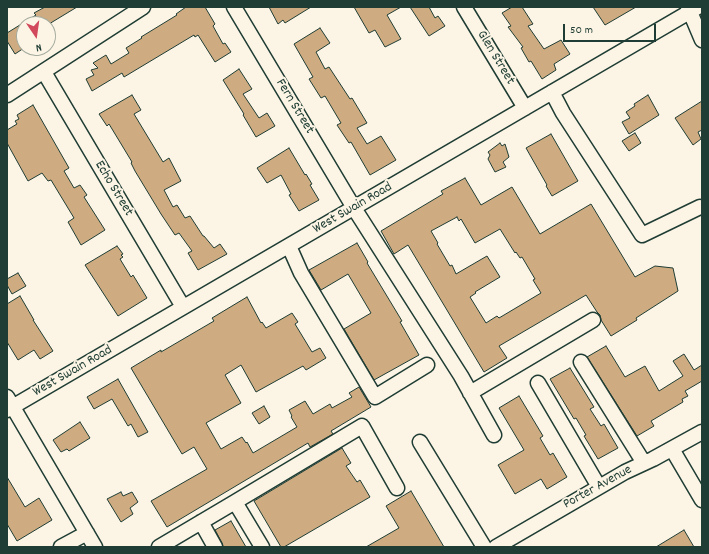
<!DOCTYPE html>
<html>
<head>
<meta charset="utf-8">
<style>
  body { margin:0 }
  #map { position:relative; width:709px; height:554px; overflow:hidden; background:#fcf5e5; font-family:Dekko,sans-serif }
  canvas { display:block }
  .frame { position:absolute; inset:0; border:8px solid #1f3d34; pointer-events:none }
  .north { position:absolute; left:16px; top:16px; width:40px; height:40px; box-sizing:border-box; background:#fcf5e5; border:1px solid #a4ab9e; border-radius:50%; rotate:167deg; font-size:11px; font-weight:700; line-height:16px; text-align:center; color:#1f3d34 }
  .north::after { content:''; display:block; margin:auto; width:14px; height:18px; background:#d1495b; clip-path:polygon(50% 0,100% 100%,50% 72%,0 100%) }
  .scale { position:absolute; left:563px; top:24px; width:93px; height:18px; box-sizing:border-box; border:2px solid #1f3d34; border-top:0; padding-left:5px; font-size:12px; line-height:14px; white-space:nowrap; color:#1f3d34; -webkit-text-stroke:3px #fcf5e5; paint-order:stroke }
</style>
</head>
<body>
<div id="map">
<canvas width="709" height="554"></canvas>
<div class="frame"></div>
<div class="north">N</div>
<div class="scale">50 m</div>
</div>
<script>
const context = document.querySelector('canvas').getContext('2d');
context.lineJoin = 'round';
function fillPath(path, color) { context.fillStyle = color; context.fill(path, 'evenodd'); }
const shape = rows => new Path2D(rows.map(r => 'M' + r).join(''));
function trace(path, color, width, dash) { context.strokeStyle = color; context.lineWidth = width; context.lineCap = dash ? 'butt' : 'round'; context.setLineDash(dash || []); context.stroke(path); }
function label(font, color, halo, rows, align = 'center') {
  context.font = font + ' Dekko,sans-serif'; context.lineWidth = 4; context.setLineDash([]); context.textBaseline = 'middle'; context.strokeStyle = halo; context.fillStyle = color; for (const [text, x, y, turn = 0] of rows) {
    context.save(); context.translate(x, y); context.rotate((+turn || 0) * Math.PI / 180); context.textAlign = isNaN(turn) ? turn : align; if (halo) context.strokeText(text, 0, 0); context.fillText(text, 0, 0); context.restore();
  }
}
const building = shape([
  [45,7,77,7,49,24,24,24,24,48,15,54,7,41,7,33,36,15,34,13,45,7],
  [186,7,205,7,215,24,213,26,223,44,225,43,231,52,215,62,198,35,195,37,194,35,124,77,122,73,92,91,86,79,94,75,91,70,98,68,93,63,106,55,111,64,129,53,126,48,142,38,141,37,177,15,176,14,186,7],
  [269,7,311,7,285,23,283,20,278,24,269,7],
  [354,7,401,7,387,15,401,39,385,47,375,30,369,33,354,7],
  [410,7,429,7,435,18,438,16,445,26,429,36,410,7],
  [512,7,522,7,533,24,528,26,544,49,561,40,570,54,554,64,556,70,542,79,531,61,529,62,521,48,523,47,508,27,511,26,502,13,512,7],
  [593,7,636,7,605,25,593,7],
  [320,28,330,43,316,52,325,69,329,67,350,99,352,98,367,123,357,128,367,144,381,136,396,160,370,175,351,142,349,143,337,125,341,123,325,96,321,98,309,79,313,77,294,44,320,28],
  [239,69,252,89,243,94,259,118,267,113,275,126,256,137,243,115,244,114,223,80,239,69],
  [132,95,141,110,134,114,163,162,169,158,181,181,164,190,173,207,177,205,185,218,190,216,203,236,204,236,214,248,220,244,227,254,198,270,188,253,192,251,179,233,175,235,161,214,135,171,131,163,132,162,109,124,107,126,99,114,132,95],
  [648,95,659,115,629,134,622,122,630,118,626,112,635,106,634,104,648,95],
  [702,101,702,130,698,132,701,139,693,145,675,118,702,101],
  [33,105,69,168,64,171,74,188,80,185,87,195,84,197,105,230,81,245,68,222,74,218,51,180,48,181,42,173,28,181,7,143,7,130,17,124,15,121,19,119,17,115,33,105],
  [635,133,641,143,629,151,622,141,635,133],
  [551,134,578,181,552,196,546,186,547,185,526,148,551,134],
  [500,143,502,146,505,144,509,157,503,162,506,167,495,172,488,159,490,155,488,152,500,143],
  [289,148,305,175,306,174,312,184,310,185,319,200,299,211,289,195,291,194,281,175,267,183,257,168,289,148],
  [465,178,481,205,512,187,540,234,591,204,635,277,655,266,673,268,678,291,636,318,637,320,611,336,601,320,600,315,597,312,586,295,499,346,507,358,484,372,408,245,394,254,381,231,443,194,441,191,465,178],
  [457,217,459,221,461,219,475,243,500,229,515,253,516,252,520,258,522,257,535,279,533,280,541,293,499,318,497,316,486,323,470,297,476,293,475,292,500,277,487,256,456,274,452,265,450,266,437,244,438,243,431,231,457,217],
  [357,243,368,262,367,263,402,321,400,322,419,355,374,380,344,329,371,313,348,274,321,290,309,270,357,243],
  [117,246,123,254,121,255,123,257,120,259,131,277,133,275,147,298,118,316,85,265,117,246],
  [18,273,26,286,12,294,7,285,7,279,18,273],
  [20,296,34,320,33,320,53,351,40,359,34,350,18,360,7,342,7,304,20,296],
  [247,297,261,323,262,322,266,328,292,313,298,322,295,324,312,352,320,348,326,358,306,370,303,366,256,392,241,365,225,375,241,403,206,423,221,449,242,437,246,443,247,442,253,453,297,427,291,417,292,416,289,410,305,401,313,414,330,404,332,408,352,397,349,393,359,387,371,407,331,431,333,434,310,447,308,443,167,527,151,501,207,469,194,447,182,454,131,368,161,350,161,352,214,321,212,318,247,297],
  [606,346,625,377,645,366,659,391,683,376,673,361,684,354,694,370,702,365,702,381,685,391,688,396,682,399,683,402,651,421,654,426,637,436,587,357,606,346],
  [570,368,594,407,590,409,601,426,604,424,618,448,598,459,584,436,586,435,576,418,574,419,550,379,570,368],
  [118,379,148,432,138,437,131,424,128,426,112,399,94,409,87,397,118,379],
  [519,396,543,436,540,438,550,455,553,453,567,477,547,489,541,479,515,494,498,465,524,450,499,408,519,396],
  [264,406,270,417,259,424,252,413,264,406],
  [80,422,90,438,69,451,67,449,61,452,53,440,80,422],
  [342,448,351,463,346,466,357,482,360,480,370,497,284,547,281,547,254,501,342,448],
  [7,477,25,507,39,498,52,520,17,541,7,524,7,477],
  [411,491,444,547,366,547,399,528,386,506,411,491],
  [121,492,123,496,132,492,138,502,130,508,133,514,121,522,107,499,121,492],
  [231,521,246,547,223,547,222,543,215,530,231,521],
  [684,530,694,547,656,547,684,530]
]);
const minor = shape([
  [234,7,354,208,461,376,494,435],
  [464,7,525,108],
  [688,7,702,40],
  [44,72,183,307],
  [552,92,563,113,642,235,700,207],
  [7,95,143,7],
  [289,246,301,273,375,397,427,365],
  [581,362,644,463],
  [538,383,599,487],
  [470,393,593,320],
  [7,397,95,547],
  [7,410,698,7],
  [420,442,484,547],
  [672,449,702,500],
  [235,502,362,426,397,488],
  [201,522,215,547],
  [61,547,87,533],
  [159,547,235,502,262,547],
  [496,547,625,472,653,459,702,432]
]);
const streetNames = [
  ["Glen Street",495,58,59],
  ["Fern Street",294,107,59],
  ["Echo Street",113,189,59],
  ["West Swain Road",353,209,-30],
  ["West Swain Road",73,372,-30],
  ["Porter Avenue",598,488,-29]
];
fillPath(building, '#ceab80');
trace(building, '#1f3d34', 1);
trace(minor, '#1f3d34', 17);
trace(minor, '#fcf5e5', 14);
label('14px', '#1f3d34', '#fcf5e5', streetNames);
</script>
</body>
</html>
